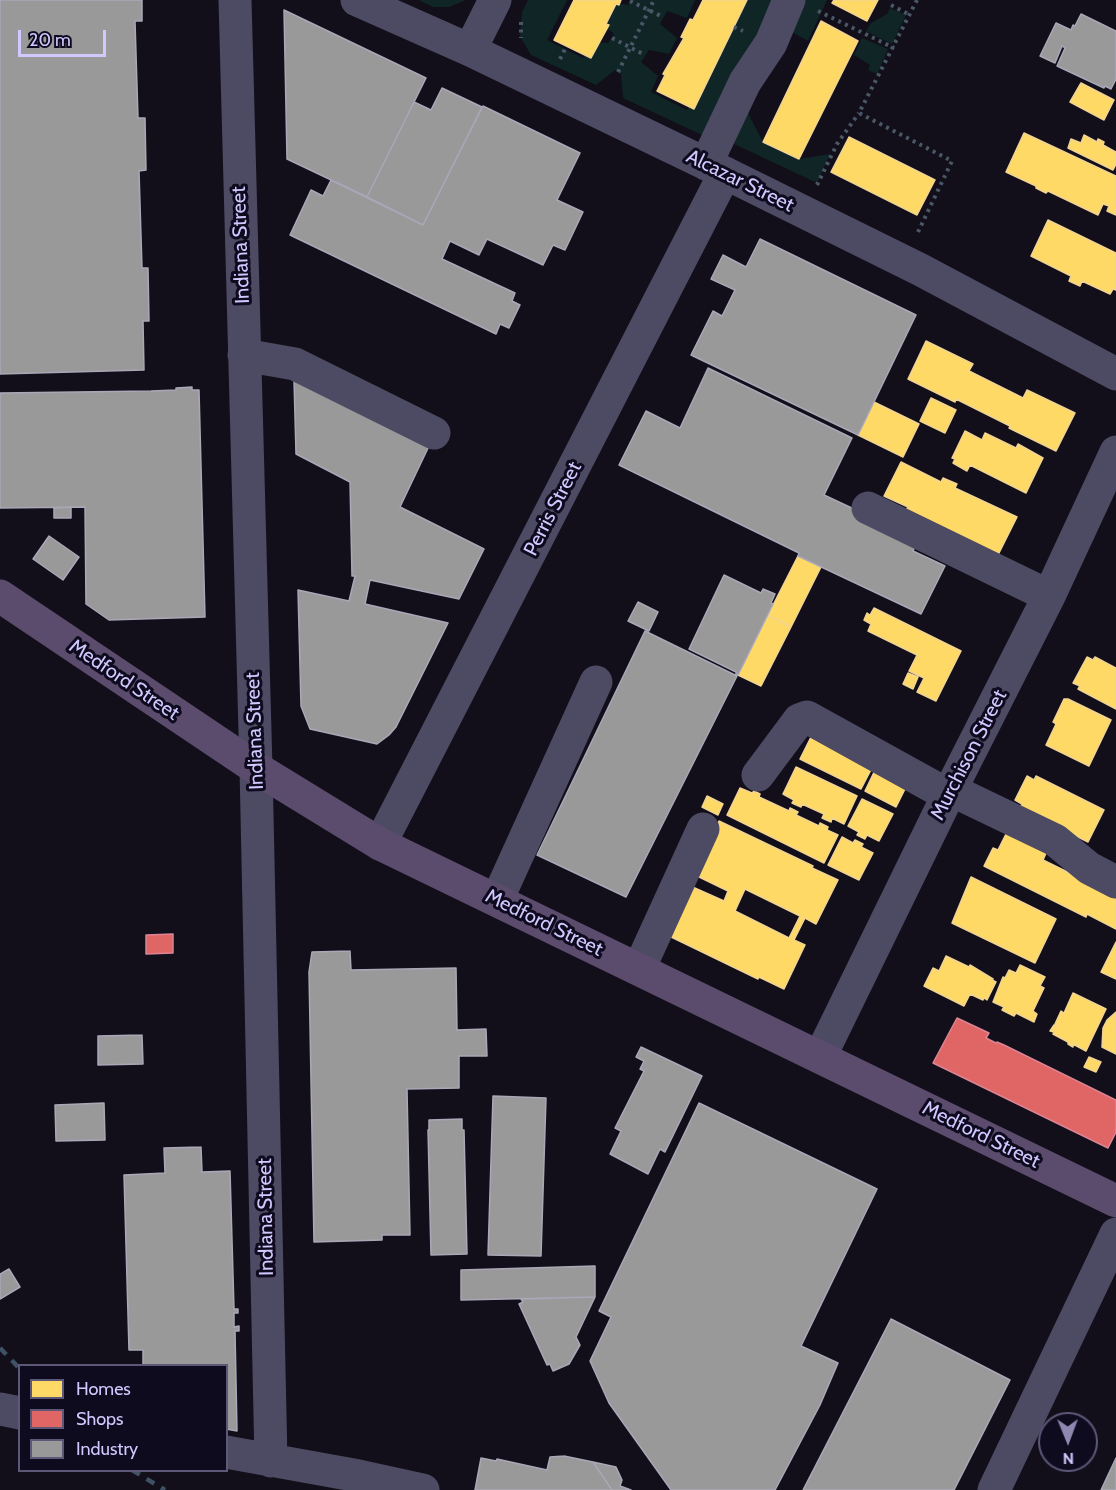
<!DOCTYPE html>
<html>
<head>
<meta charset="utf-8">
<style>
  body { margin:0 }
  #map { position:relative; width:1116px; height:1490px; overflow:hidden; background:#120f1a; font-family:Cabin,sans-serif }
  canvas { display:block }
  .legend { position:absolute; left:18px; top:1364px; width:210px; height:108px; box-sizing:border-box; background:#0f0b1e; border:2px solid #5d5778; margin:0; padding:8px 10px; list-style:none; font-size:18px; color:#d1c8ff }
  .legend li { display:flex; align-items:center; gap:12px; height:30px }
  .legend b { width:30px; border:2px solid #5d5778 }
  .north { position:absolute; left:1038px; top:1412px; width:60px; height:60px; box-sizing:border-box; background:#0f0b1e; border:2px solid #5d5778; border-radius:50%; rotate:179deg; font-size:16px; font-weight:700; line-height:24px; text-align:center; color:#d1c8ff }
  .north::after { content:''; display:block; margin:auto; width:21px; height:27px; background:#8e87af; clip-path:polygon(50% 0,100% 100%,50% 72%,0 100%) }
  .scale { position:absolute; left:18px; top:30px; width:88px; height:27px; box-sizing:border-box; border:3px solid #d1c8ff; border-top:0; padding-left:8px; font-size:18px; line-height:21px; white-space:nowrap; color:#d1c8ff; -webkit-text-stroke:4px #0f0b1e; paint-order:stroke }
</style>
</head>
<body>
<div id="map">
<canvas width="1116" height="1490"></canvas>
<ul class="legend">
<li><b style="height:16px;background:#ffd966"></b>Homes</li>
<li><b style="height:16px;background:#e06666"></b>Shops</li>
<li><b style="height:16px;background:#999"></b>Industry</li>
</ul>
<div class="north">N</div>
<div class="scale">20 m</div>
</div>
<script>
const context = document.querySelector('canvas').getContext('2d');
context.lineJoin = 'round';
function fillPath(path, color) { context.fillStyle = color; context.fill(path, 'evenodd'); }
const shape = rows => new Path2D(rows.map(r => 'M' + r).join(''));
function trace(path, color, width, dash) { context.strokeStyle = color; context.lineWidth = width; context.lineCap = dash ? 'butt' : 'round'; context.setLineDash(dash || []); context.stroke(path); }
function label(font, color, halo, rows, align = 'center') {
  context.font = font + ' Cabin,sans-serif'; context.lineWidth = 6; context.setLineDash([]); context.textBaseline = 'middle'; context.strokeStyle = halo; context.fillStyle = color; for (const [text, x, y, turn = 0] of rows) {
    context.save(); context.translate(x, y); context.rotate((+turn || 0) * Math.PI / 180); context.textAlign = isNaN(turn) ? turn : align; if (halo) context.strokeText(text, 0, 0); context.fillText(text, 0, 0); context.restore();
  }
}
const green = shape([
  [419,0,466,0,449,7,433,7],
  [528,0,567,0,547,40,583,58,591,42,608,43,614,34,600,22,610,2,628,5,631,0,695,0,687,18,667,11,660,24,677,38,669,54,649,50,641,62,658,76,651,92,687,110,714,67,747,0,783,0,717,142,623,98,621,74,615,70,596,85,531,55,520,36,522,12],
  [801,0,827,0,808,41,787,29],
  [890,8,906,15,892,44,866,31,871,23,887,14],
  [862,38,888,49,877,74,868,70,870,65,854,55],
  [746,109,763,142,799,159,830,154,817,183,730,142]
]);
const homes = shape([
  [574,0,621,0,619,5,616,4,606,24,609,25,591,58,554,40,574,0],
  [703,0,747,0,694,109,657,91,665,75,663,74,684,38,681,37,690,19,693,20,703,0],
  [834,0,878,0,867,21,832,3,834,0],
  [821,21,858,41,799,159,763,142,821,21],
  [1081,83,1114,100,1104,120,1070,102,1081,83],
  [1024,133,1116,176,1116,215,1107,211,1109,206,1103,204,1098,215,1048,191,1046,193,1036,188,1036,186,1006,172,1024,133],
  [1084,135,1097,142,1098,139,1104,142,1103,145,1116,152,1116,164,1113,170,1068,148,1071,139,1081,143,1084,135],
  [849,137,935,180,917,215,831,172,849,137],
  [1048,220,1116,253,1116,290,1113,289,1110,294,1082,281,1080,286,1069,281,1071,276,1031,256,1048,220],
  [926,341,973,364,969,371,1023,398,1027,390,1075,413,1056,451,1009,428,1010,426,956,399,955,402,908,379,926,341],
  [931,398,956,410,945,433,920,421,931,398],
  [874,402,919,424,903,457,858,435,874,402],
  [965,431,982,440,985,433,1016,448,1018,444,1043,458,1026,493,970,465,967,471,953,463,955,459,952,458,965,431],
  [901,462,941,482,943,478,957,484,955,488,1017,517,995,561,903,515,908,507,884,496,901,462],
  [798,556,821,567,791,627,768,615,798,556],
  [874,608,961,651,936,701,917,692,924,678,909,671,917,655,868,631,871,624,864,620,867,613,870,615,874,608],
  [768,615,791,627,761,686,738,675,768,615],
  [1087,657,1093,660,1095,657,1116,668,1116,709,1078,689,1080,686,1073,683,1087,657],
  [908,673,918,677,913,689,903,684,908,673],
  [1064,699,1068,699,1111,720,1089,766,1046,745,1056,724,1053,722,1064,699],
  [814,731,875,762,861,789,800,759,814,731],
  [878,764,910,779,896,807,865,791,878,764],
  [796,767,857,796,844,824,832,818,831,822,822,818,824,814,802,804,801,807,792,803,794,800,783,794,796,767],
  [1027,776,1034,780,1036,776,1104,810,1088,842,1020,808,1022,804,1015,800,1027,776],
  [740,788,752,793,754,791,760,794,759,797,789,811,790,808,798,812,796,815,819,826,820,823,828,827,827,830,838,835,824,863,727,815,740,788],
  [707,796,723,804,718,815,702,807,707,796],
  [862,799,893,814,879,841,867,835,865,839,857,835,859,832,848,826,862,799],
  [719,821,813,866,812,868,838,880,816,924,805,918,794,940,805,945,784,989,759,977,758,979,665,934,688,885,724,901,728,891,693,874,719,821],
  [745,889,800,916,789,938,735,911,745,889],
  [1011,824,1050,844,1043,860,1096,886,1116,888,1116,929,1087,914,1086,917,984,866,993,848,998,850,1011,824],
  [842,837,853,843,855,840,863,844,861,847,873,853,859,880,828,865,842,837],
  [971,877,1056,919,1035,963,952,923,971,877],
  [1116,942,1116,979,1101,972,1116,942],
  [946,956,969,967,970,965,993,979,992,980,996,982,987,1000,984,998,983,1000,970,994,964,1006,924,986,933,968,939,971,946,956],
  [1020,965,1045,977,1040,986,1044,988,1033,1011,1037,1014,1034,1022,1016,1013,1014,1016,1002,1010,1004,1007,993,1002,1003,977,1005,978,1009,970,1016,973,1020,965],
  [1073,993,1106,1009,1086,1051,1073,1044,1073,1047,1068,1044,1068,1042,1053,1034,1054,1032,1050,1031,1054,1025,1057,1027,1055,1024,1061,1011,1064,1013,1073,993],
  [1116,1012,1116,1054,1102,1047,1103,1028,1107,1020,1116,1012],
  [1089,1057,1101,1062,1096,1072,1084,1067,1089,1057]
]);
const shops = shape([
  [173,934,173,953,146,954,146,935,173,934],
  [957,1018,989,1033,986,1038,996,1043,997,1042,1004,1045,1116,1100,1116,1132,1108,1148,933,1063,957,1018]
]);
const industry = shape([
  [0,0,142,0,142,21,135,21,138,118,145,118,146,170,139,171,142,268,148,268,149,321,143,321,144,370,0,374,0,0],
  [284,10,426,78,367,197,287,159,284,10],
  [1081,14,1116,31,1116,79,1111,89,1105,86,1104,88,1057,66,1065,48,1062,46,1055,63,1040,56,1056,23,1071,30,1073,25,1075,26,1081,14],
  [442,88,482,107,423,225,367,197,414,102,431,110,442,88],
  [483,106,580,153,557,200,583,212,565,250,553,245,543,265,487,239,479,255,450,241,442,259,515,293,512,301,520,305,509,328,500,324,496,334,290,235,311,190,323,196,331,180,423,225,483,106],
  [760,239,916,315,858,435,691,355,713,311,722,316,735,290,711,279,723,255,746,267,760,239],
  [708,368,852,438,824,495,918,539,913,551,945,566,921,614,798,556,799,553,619,465,646,411,680,428,708,368],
  [294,380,429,446,400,507,484,549,459,599,370,580,365,604,448,623,396,727,389,735,377,744,310,729,301,706,298,590,349,601,355,576,352,576,350,482,296,454,294,380],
  [192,387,192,390,199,390,205,617,109,620,86,604,85,507,0,508,0,393,151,391,176,390,176,388,192,387],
  [71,507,71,518,54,518,54,508,71,507],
  [49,536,79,557,63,580,33,559,49,536],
  [724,575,761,593,763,589,775,594,771,603,773,604,738,675,736,674,736,672,689,649,724,575],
  [638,602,658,612,649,631,628,621,638,602],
  [645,631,737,676,626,897,537,855,645,631],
  [350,951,351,970,456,968,457,1030,486,1029,487,1056,459,1056,459,1088,407,1089,410,1235,382,1235,382,1240,314,1242,309,972,312,952,350,951],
  [142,1035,143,1064,98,1065,98,1036,142,1035],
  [641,1047,702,1076,665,1152,660,1149,648,1174,610,1154,621,1131,615,1128,644,1071,640,1069,644,1061,636,1057,641,1047],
  [493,1096,546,1098,541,1256,488,1255,493,1096],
  [104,1103,105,1140,56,1141,55,1105,104,1103],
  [699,1103,877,1189,801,1346,838,1363,820,1405,775,1490,671,1490,609,1403,590,1361,611,1317,599,1311,699,1103],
  [462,1119,462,1130,464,1130,467,1254,431,1255,428,1130,429,1130,429,1120,462,1119],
  [201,1147,202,1172,230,1171,234,1309,238,1309,238,1313,234,1313,234,1327,239,1326,239,1331,235,1331,237,1431,226,1429,226,1366,143,1366,143,1350,129,1350,124,1175,165,1173,164,1148,201,1147],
  [595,1266,595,1297,461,1300,461,1270,595,1266],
  [9,1269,20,1287,0,1299,0,1274,9,1269],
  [595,1297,576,1337,580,1345,569,1364,553,1371,550,1364,547,1365,519,1304,523,1302,521,1299,595,1297],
  [891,1319,1010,1380,954,1490,803,1490,891,1319],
  [564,1456,593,1462,612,1490,475,1490,481,1458,496,1461,497,1459,547,1470,550,1457,564,1456],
  [1116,1458,1116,1490,1101,1490,1116,1458],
  [593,1462,616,1467,622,1480,620,1486,631,1490,612,1490,593,1462]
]);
const path = shape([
  [917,0,859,113,952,161,918,232],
  [630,1,663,17],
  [891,5,910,15],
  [818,11,894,48],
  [521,22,521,38],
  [734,27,743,31],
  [612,38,645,55],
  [560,59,565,49],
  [618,72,654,0],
  [817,185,837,144,859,113]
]);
const minor = shape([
  [235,0,256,768,271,1461],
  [357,0,470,50,725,173,921,270,1116,374],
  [470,50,495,0],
  [706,164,745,82,771,43,789,0],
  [244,355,295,364,434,433],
  [868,508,1049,596],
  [758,775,799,720,807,717,948,795],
  [951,790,1055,840,1089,868,1116,882],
  [380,844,725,173],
  [497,900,596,682],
  [639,969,703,829],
  [820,1057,948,795,1049,596,1116,452],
  [0,1409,20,1413],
  [226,1452,359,1476,423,1490],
  [994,1490,1116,1234]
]);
const major = shape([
  [0,596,256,768,380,844,1116,1201]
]);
const rail = shape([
  [0,1348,20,1369],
  [132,1470,165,1490]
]);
const streetNames = [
  ["Alcazar Street",740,181,26],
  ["Indiana Street",241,245,-92],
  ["Perris Street",553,509,-63],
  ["Medford Street",124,680,34],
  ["Indiana Street",255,731,-92],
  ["Murchison Street",969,755,-63],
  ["Medford Street",544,923,26],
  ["Medford Street",981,1135,26],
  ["Indiana Street",266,1217,-91]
];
fillPath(green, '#0f2526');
fillPath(homes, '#ffd966');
trace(homes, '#f1d494', 1.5);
fillPath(shops, '#e06666');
trace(shops, '#dc8394', 1.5);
fillPath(industry, '#999');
trace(industry, '#aaa7b8', 1.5);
trace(path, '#495766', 4, [3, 4.5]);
trace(minor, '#4d4a63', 33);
trace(major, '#5b4c6d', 33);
trace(rail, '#3f5164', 4.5, [9, 8]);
label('20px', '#d1c8ff', '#0f0b1e', streetNames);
</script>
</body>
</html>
